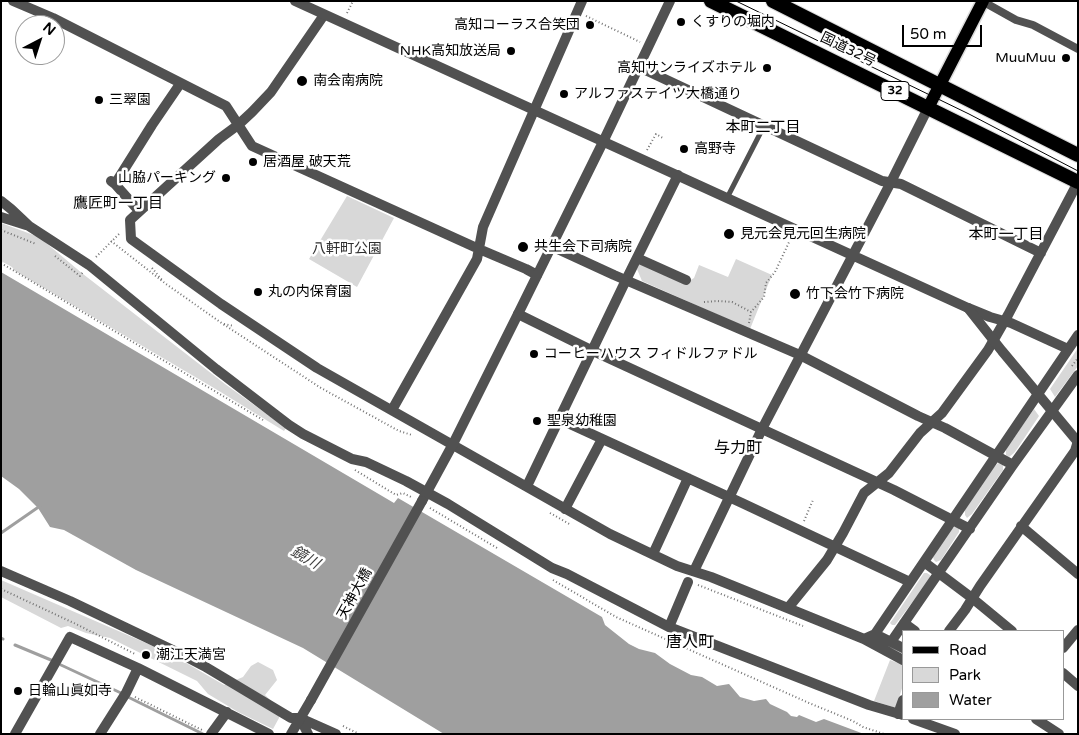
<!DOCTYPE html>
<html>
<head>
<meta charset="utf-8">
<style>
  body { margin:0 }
  #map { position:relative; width:1079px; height:735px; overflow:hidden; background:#fff; font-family:"Varela Round",sans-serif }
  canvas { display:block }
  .frame { position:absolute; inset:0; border:2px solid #000; pointer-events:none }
  .legend { position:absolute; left:902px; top:630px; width:162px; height:90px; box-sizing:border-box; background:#fff; border:1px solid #999; margin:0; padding:6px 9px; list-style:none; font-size:15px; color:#000 }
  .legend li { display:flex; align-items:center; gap:10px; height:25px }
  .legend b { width:25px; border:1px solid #999 }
  .north { position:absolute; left:15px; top:15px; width:50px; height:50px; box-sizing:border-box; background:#fff; border:1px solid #999; border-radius:50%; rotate:40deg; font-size:14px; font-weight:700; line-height:20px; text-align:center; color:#000 }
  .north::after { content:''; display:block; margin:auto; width:18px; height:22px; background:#000; clip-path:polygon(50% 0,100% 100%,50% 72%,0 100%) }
  .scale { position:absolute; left:902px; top:25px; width:80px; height:22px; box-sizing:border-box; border:2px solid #000; border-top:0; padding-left:6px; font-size:15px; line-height:18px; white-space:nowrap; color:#000; -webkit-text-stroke:4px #fff; paint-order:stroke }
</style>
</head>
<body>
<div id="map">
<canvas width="1079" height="735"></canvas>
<div class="frame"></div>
<ul class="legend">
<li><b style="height:6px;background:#000"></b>Road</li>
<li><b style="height:14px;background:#d8d8d8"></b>Park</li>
<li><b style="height:14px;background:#9f9f9f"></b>Water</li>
</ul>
<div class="north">N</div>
<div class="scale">50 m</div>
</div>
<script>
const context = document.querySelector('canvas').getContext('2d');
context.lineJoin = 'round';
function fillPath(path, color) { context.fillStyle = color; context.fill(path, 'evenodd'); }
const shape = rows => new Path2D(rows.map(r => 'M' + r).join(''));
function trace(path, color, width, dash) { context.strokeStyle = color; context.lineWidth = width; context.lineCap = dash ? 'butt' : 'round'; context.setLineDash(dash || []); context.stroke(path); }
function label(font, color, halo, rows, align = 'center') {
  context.font = font + ' "Varela Round","Noto Sans JP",sans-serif'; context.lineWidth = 5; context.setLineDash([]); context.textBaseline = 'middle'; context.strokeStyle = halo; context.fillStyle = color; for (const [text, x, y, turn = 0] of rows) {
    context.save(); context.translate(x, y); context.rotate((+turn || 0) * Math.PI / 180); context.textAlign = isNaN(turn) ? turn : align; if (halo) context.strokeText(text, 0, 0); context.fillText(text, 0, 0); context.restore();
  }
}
const green = shape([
  [347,196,394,218,357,287,309,259],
  [1,223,39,237,83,274,225,384,286,428,284,431,219,391,15,271,12,267,1,261],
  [736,259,772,275,750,329,642,281,637,269,640,263,684,284,694,278,699,265,728,277],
  [1078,348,1078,366,1055,397,1050,389],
  [1034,409,1039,416,1017,449,1014,453,1009,457,1006,455,1006,449],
  [999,462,1003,465,1003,470,972,514,967,518,965,515,965,510,993,468],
  [955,527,959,529,959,532,941,560,936,562,934,560,933,557,952,528],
  [924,573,927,573,930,575,930,579,895,625,892,625,890,623,893,619],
  [1,580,169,653,224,685,243,677,251,666,258,662,273,670,277,680,265,695,280,709,279,718,273,729,238,712,208,694,197,681,110,638,86,633,68,626,61,628,1,597],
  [890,660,903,665,903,685,896,708,874,701]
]);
const water = shape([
  [1,272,394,503,398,498,602,617,605,625,629,644,639,649,655,653,670,664,691,675,702,677,717,686,729,684,740,697,754,701,766,699,770,704,787,712,791,716,797,717,799,715,816,722,824,719,864,734,444,734,303,648,136,570,64,530,50,527,38,508,19,489,1,476]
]);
const stream = shape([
  [1,533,40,506],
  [1,638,3,639],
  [15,645,51,660],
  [61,665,121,693],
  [128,697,203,734]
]);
const path = shape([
  [347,13,353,1],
  [586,16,640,42],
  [647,150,656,134,663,138],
  [1,230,36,244],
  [111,241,166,284,223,324,321,388,399,431,412,435],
  [55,256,80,276,83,272],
  [96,257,119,234],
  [1,263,263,420],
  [152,268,162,280],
  [704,302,717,301,732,302,751,312],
  [749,323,751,312,764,297,766,283,775,272,791,238],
  [224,324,234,326],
  [1072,366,1078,358],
  [355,470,396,495,403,493,413,498],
  [430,508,497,548],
  [550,513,571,525],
  [804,521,813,500],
  [553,580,616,617,809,703,853,721,863,727,884,734],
  [698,585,803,626],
  [1,589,76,624,135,654],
  [135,697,202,730],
  [343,726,359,734]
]);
const service = shape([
  [727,198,764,126]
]);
const pedestrian = shape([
  [982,1,1016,20,1033,25,1078,49]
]);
const minor = shape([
  [13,1,53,18,226,106,252,146,479,249,526,269,537,275],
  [324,15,271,92,252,112,238,125,219,139,130,220,131,239,221,304,317,368,610,534,677,566,711,577,864,639,875,634,903,648],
  [639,67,882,181,901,184,1041,253],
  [111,181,115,184,139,211],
  [115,184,152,125,180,84],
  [1,201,11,209,29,226,89,265,216,369,289,425,303,434,352,459,366,462,406,481,448,504,552,568,567,574,669,627,869,705,903,715],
  [1,217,26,225],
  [551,246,614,275,800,355,918,416,945,428,1013,465],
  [637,258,686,280],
  [968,308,990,317,1011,323,1068,349],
  [518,314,593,351,894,490,970,529],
  [392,410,477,259,483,227,582,1],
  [559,419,742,503,910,582],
  [527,486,626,280,678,175],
  [565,509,602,439],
  [1021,526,1078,574],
  [653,554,688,478],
  [924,562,972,598,1012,631],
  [1,571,70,601,183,655,204,666,291,718,300,718,336,734],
  [788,608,827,560,843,533,864,493,889,473,920,433,942,413,988,350,1008,315,1078,182],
  [904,623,915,631],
  [669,627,688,582],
  [949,631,965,610,980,586,1075,451,1078,441],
  [875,634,1078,335],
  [864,639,903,660],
  [891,642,1013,465,1078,375],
  [1063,648,1078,630],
  [1063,673,1078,686],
  [898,714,903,700],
  [300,718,308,734],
  [913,719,955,734],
  [1036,719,1059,734],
  [15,734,70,637,138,668,269,734],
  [100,734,126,693,138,668],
  [211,734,227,712]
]);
const tertiary = shape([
  [295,1,968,308,1002,351,1078,442],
  [422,501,453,444,518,314,603,142,670,1],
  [694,571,762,429,891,182,928,108],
  [291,734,311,700]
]);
const primary = shape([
  [928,108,983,1]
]);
const trunk = shape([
  [711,1,1078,182],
  [773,1,1078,155]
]);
const tram = shape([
  [736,1,969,114,1078,171]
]);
const tertiaryBridge = shape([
  [311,700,422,501]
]);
const markers = [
  [681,22,5,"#000"],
  [590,25,5,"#000"],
  [511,51,5,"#000"],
  [1066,58,5,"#000"],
  [767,68,5,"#000"],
  [302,81,6,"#000"],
  [564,94,5,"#000"],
  [99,100,5,"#000"],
  [684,149,5,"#000"],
  [253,162,5,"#000"],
  [226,178,5,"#000"],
  [729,234,6,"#000"],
  [523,247,6,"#000"],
  [258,292,5,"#000"],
  [795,294,6,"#000"],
  [534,354,5,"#000"],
  [537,421,5,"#000"],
  [146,655,5,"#000"],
  [18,691,5,"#000"]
];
const shields = [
  [895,91,28]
];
const shieldNames = [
  ["32",895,91]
];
const poiNames = [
  ["くすりの堀内",691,22],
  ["高知コーラス合笑団",580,25,"right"],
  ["NHK高知放送局",501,51,"right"],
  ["MuuMuu",1056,58,"right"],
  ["高知サンライズホテル",757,68,"right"],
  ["南会南病院",313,81],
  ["アルファステイツ大橋通り",574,94],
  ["三翠園",109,100],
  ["高野寺",694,149],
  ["居酒屋 破天荒",263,162],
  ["山脇パーキング",216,178,"right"],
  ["見元会見元回生病院",740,234],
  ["共生会下司病院",534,247],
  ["丸の内保育園",268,292],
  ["竹下会竹下病院",806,294],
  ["コーヒーハウス フィドルファドル",544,354],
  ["聖泉幼稚園",547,421],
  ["潮江天満宮",156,655],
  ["日輪山眞如寺",28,691]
];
const streetNames = [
  ["国道32号",848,50,26],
  ["天神大橋",355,594,-61]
];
const parkNames = [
  ["八軒町公園",347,249]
];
const neighbourhoodNames = [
  ["本町二丁目",763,128],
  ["鷹匠町一丁目",118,204],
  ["本町一丁目",1006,235]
];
const waterNames = [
  ["鏡川",305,558,30]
];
const quarterNames = [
  ["与力町",738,449],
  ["唐人町",690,643]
];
fillPath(green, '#d8d8d8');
fillPath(water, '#9f9f9f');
trace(stream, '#9f9f9f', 3);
trace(primary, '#dbdbdb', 15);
trace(trunk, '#dbdbdb', 16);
trace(path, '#737373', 2, [1, 2.5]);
trace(service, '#515151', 5);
trace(pedestrian, '#515151', 8);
trace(minor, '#515151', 10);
trace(tertiary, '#515151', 10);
trace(primary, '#000', 12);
trace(trunk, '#000', 14);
trace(tram, '#000', 1);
trace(tertiaryBridge, '#515151', 10);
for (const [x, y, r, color] of markers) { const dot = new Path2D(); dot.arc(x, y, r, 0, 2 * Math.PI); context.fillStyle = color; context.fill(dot); trace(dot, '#fff', 2); }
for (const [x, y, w] of shields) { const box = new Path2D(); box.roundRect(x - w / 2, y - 9.5, w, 19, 4); context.fillStyle = '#fff'; context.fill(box); trace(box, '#000', 1); }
label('bold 12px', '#000', null, shieldNames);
label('14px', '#000', '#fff', poiNames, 'left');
label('14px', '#000', '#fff', streetNames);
label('14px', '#2f2f2f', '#fff', parkNames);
label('15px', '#000', '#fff', neighbourhoodNames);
label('italic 15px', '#404040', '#fff', waterNames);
label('16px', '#000', '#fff', quarterNames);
</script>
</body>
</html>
